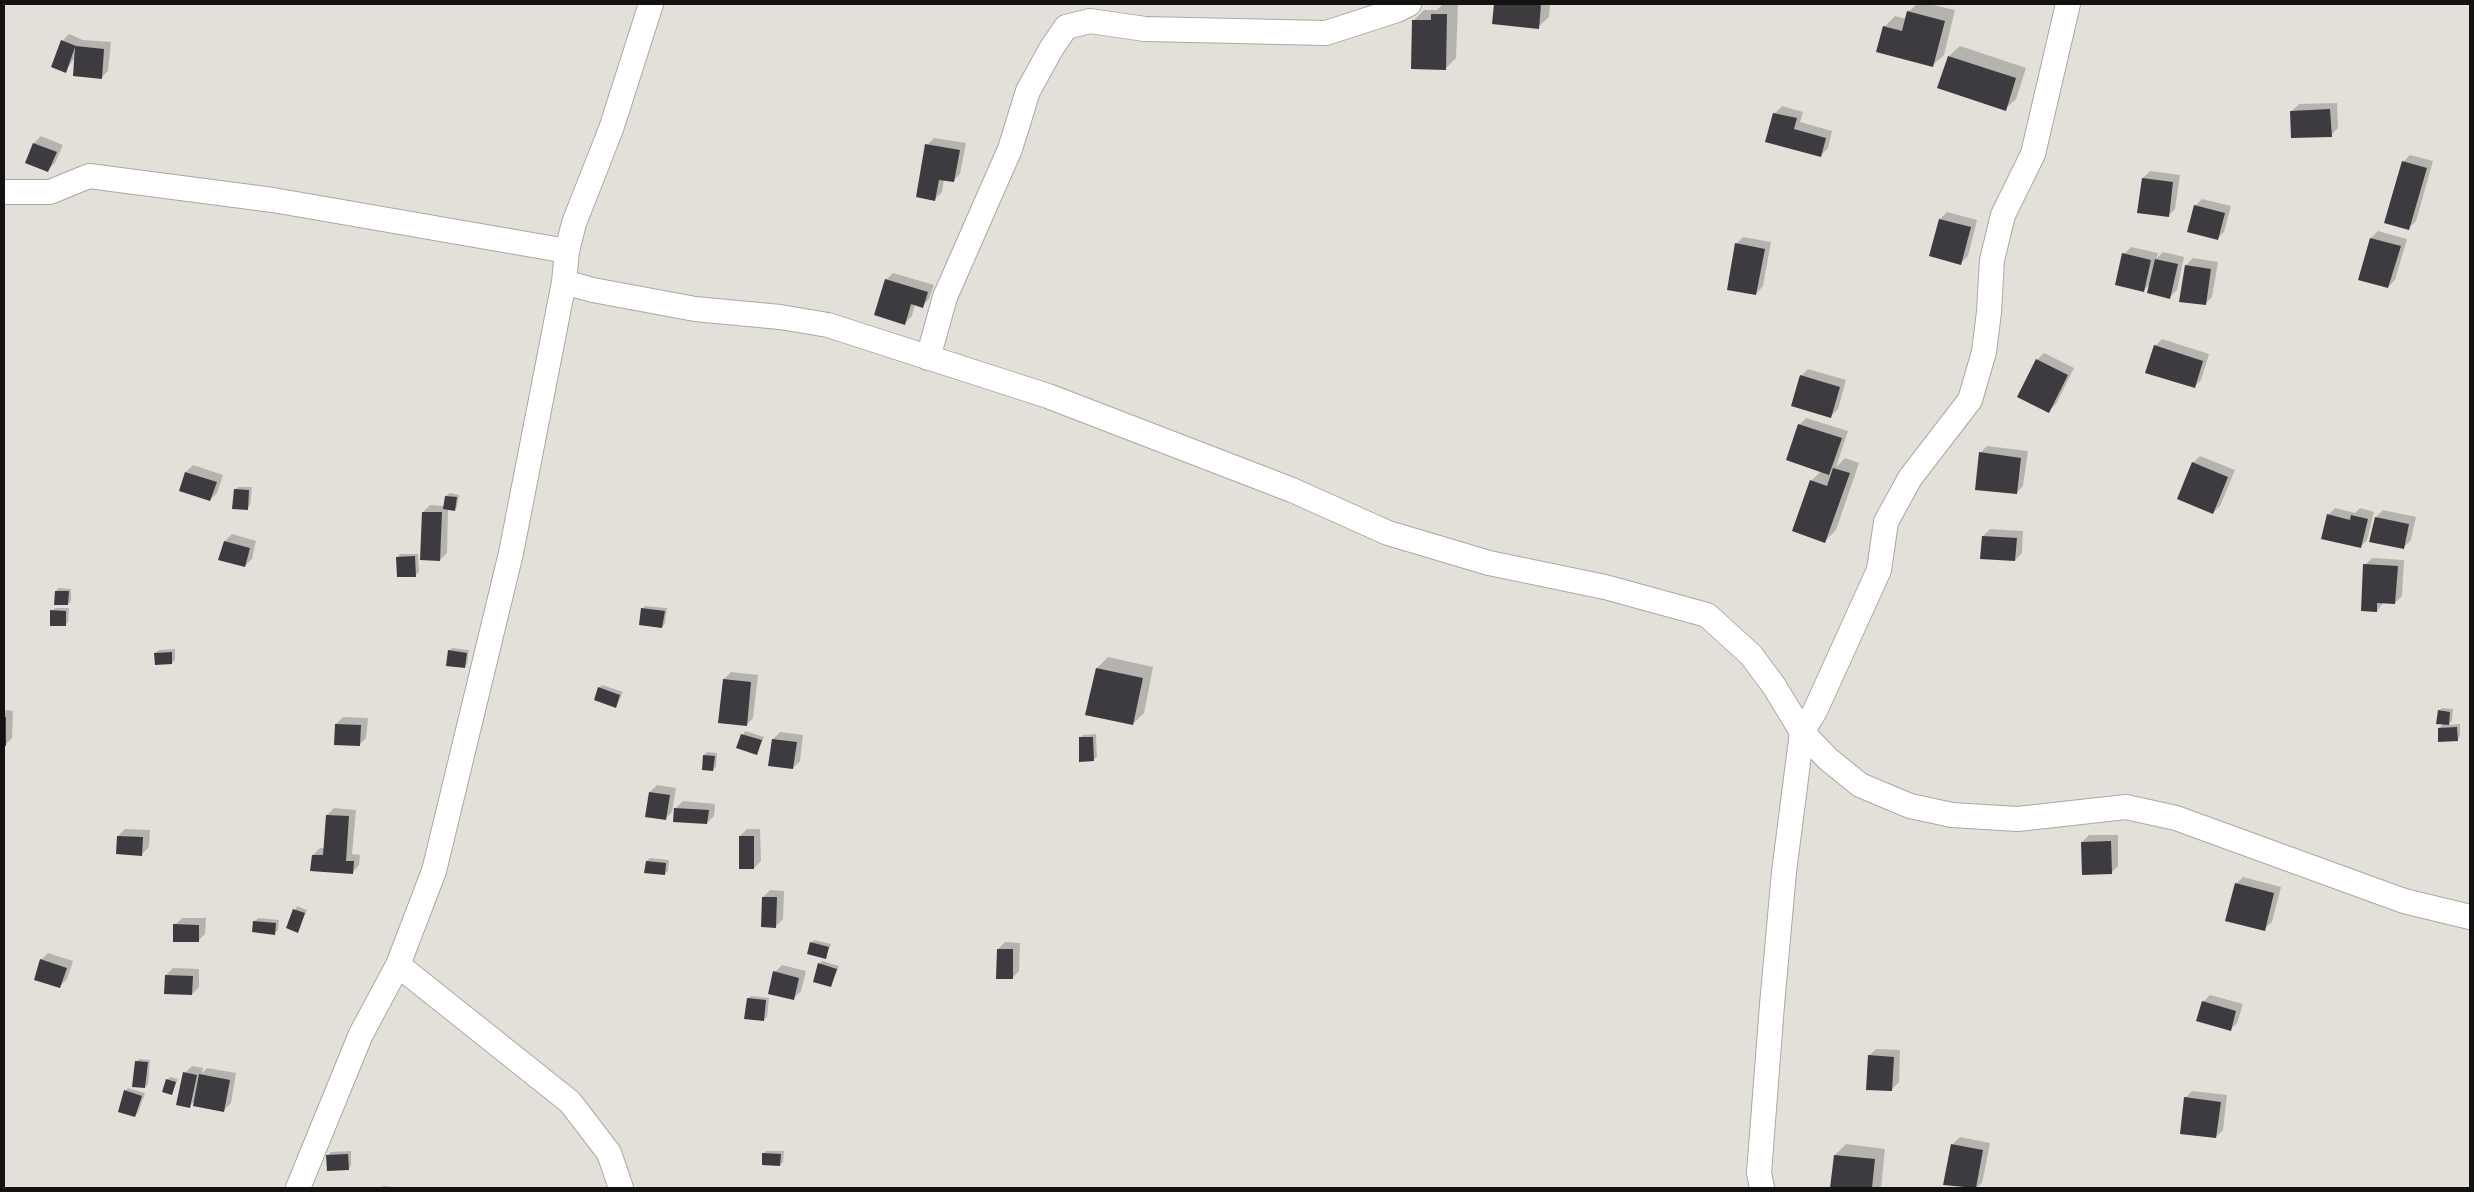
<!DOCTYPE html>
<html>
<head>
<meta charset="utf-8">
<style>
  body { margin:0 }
  #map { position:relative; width:2474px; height:1192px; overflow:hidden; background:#e3e0da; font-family:Lato,sans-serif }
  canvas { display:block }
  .frame { position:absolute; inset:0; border:5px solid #131210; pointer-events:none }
</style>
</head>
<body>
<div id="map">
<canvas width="2474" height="1192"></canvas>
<div class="frame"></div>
</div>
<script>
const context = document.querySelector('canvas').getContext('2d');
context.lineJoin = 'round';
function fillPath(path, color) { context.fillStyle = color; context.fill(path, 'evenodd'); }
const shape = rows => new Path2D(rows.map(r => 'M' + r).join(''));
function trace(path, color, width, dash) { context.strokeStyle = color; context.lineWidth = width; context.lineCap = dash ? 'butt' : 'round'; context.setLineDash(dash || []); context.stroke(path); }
const shadow = shape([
  [1443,4,1458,4,1456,58,1446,68,1413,21,1424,10,1437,10],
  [1496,4,1550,4,1549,17,1538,27,1494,23],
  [1917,4,1929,4,1955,10,1944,55,1933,65,1884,27,1895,16,1907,19,1908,12],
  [69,34,83,40,111,42,108,71,101,78,75,58,65,71,62,41],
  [1960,46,2026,68,2016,99,2005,109,1949,56],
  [2337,103,2338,128,2331,135,2292,111,2299,104],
  [1782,106,1803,112,1800,122,1832,131,1828,148,1821,155,1767,141,1775,113],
  [41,136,63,145,55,163,48,170,27,162,34,143],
  [934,138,966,143,960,174,953,181,944,179,942,192,935,199,927,145],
  [2410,155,2433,161,2416,221,2409,228,2403,162],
  [2150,171,2180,175,2175,209,2168,216,2143,178],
  [2202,199,2231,206,2224,232,2217,239,2195,206],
  [1947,212,1977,220,1968,256,1961,263,1931,255,1940,219],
  [2378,231,2407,239,2395,280,2388,287,2359,279,2371,238],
  [1743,237,1771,242,1763,286,1756,294,1736,244],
  [2131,247,2158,253,2156,259,2163,252,2184,257,2177,290,2170,297,2151,283,2143,291,2124,254],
  [2193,258,2218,262,2212,297,2205,304,2186,265],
  [893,273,934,285,929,299,922,306,915,304,912,316,905,323,886,280],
  [2162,339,2209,354,2201,380,2194,387,2155,346],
  [2044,353,2074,368,2056,404,2049,411,2037,360],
  [1808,369,1846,380,1838,409,1831,416,1801,376],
  [1806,418,1848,431,1836,467,1845,458,1859,463,1836,530,1825,541,1794,530,1812,480,1821,471,1799,425],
  [1987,446,2028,451,2023,486,2016,493,1980,453],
  [2200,456,2235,470,2220,506,2213,513,2193,463],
  [193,465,223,475,217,493,210,500,180,490,186,472],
  [238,487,252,487,250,505,247,508,235,490],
  [450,493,459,495,457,507,454,510,448,509,447,553,440,560,423,512,430,505,445,506,446,496],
  [2335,508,2355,513,2360,508,2374,512,2367,540,2360,547,2328,515],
  [2383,510,2416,517,2411,540,2404,547,2376,517],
  [1990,529,2023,531,2022,553,2015,560,1983,536],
  [232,534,256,541,252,559,245,566,220,559,225,541],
  [400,554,418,554,419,572,415,575,397,558],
  [2372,558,2404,560,2402,596,2395,603,2384,602,2377,611,2365,565],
  [59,588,71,589,71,601,68,604,56,591],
  [645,606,667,608,665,624,662,627,642,609],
  [55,608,69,608,68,622,65,625,52,611],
  [452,648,469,650,467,664,464,667,449,651],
  [175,649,175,660,172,663,155,653,159,650],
  [1108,657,1153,667,1144,713,1133,724,1097,668],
  [731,672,758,675,753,718,746,725,724,679],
  [602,685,623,692,616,707,599,688],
  [2442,708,2453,709,2452,721,2448,725,2460,724,2460,736,2457,740,2439,728,2444,723,2439,711],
  [4,710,13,711,12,738,5,745],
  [343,717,368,718,366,738,359,745,336,724],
  [745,731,764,737,757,753,738,747],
  [780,732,803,735,800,761,793,768,773,739],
  [1096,734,1097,757,1093,760,1080,738,1083,735],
  [707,752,717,753,716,767,713,770,704,755],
  [657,785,676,788,672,812,665,819,650,792],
  [683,801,715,804,714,816,707,823,676,808],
  [334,808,356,810,352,854,360,855,359,865,352,873,313,855,320,848,324,848,327,815],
  [125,829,150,830,149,847,142,854,118,836],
  [747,829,760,829,761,861,754,868,740,836],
  [2089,835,2118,835,2118,866,2111,873,2082,842],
  [650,858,669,860,668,871,664,874,647,861],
  [2243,877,2281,887,2272,922,2264,929,2236,884],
  [770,890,784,891,783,919,776,926,763,897],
  [297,906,307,910,298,931,288,927],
  [182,918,206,918,205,934,198,941,175,925],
  [258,918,279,920,278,930,275,933,255,921],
  [814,940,831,944,825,958,811,943],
  [1005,942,1020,943,1019,971,1012,978,998,949],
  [48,953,73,961,67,979,60,986,41,960],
  [822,961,839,966,831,986,819,964],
  [782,965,806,971,801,991,794,998,775,972],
  [173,968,199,969,199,987,192,994,166,975],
  [2210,995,2243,1004,2237,1023,2230,1030,2203,1002],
  [751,996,769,998,767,1017,763,1020,748,999],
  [1876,1049,1900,1050,1899,1082,1892,1089,1869,1056],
  [139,1059,150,1060,148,1084,145,1087,136,1062],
  [192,1066,203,1068,202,1073,207,1068,236,1073,231,1103,224,1110,196,1100,189,1106,185,1073],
  [170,1077,178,1079,172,1093,167,1080],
  [128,1088,145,1093,138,1113,135,1116,125,1091],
  [2192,1091,2227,1095,2223,1130,2216,1137,2185,1098],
  [1960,1137,1990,1143,1982,1183,1976,1188,1945,1184,1953,1144],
  [1846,1144,1885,1149,1881,1188,1831,1188,1835,1155],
  [351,1151,351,1166,348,1169,328,1155,331,1152],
  [766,1151,784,1151,783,1162,780,1165,763,1154],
  [383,1186,405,1188,381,1188]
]);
const building = shape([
  [1494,4,1541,4,1539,29,1492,24],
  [1907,11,1945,21,1933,67,1876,52,1883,26,1902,31],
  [1431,14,1447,14,1446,70,1411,69,1412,20,1431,20],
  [61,40,76,46,104,49,102,79,73,76,75,47,66,73,51,67],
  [1948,56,2016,78,2006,111,1937,88],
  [2330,109,2332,137,2291,138,2290,111],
  [1773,113,1797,118,1794,129,1826,138,1821,157,1765,142],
  [33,143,57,152,48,172,25,163],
  [925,144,960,150,954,182,939,180,935,201,916,197],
  [2402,161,2427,168,2409,230,2384,223],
  [2142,178,2173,182,2169,217,2137,213],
  [2194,205,2225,213,2218,240,2187,232],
  [1939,219,1971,227,1961,265,1929,256],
  [2370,238,2401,246,2388,288,2358,280],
  [1735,243,1765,249,1756,295,1727,290],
  [2122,253,2151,260,2144,292,2115,285],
  [2155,259,2178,264,2170,299,2147,293],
  [2185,265,2211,269,2206,305,2179,302],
  [885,279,928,292,923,308,911,304,905,325,874,315],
  [2154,345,2203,361,2195,388,2145,373],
  [2036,359,2068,375,2049,413,2017,397],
  [1800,375,1840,387,1831,418,1791,406],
  [1798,424,1842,438,1829,475,1786,460],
  [1979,452,2021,458,2017,494,1975,490],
  [2192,462,2228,477,2213,514,2177,499],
  [1833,468,1850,473,1825,543,1792,531,1810,480,1827,486],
  [185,472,217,482,210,501,179,491],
  [234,489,249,490,248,510,232,509],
  [445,496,457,497,455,511,443,509],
  [422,512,442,512,440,561,420,560],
  [2327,514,2350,520,2351,515,2368,519,2361,548,2321,539],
  [2375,517,2409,524,2404,549,2369,542],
  [1982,536,2017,538,2015,561,1980,559],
  [224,541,250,548,245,567,218,560],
  [415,556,416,577,397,577,396,557],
  [2363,564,2398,566,2395,604,2377,603,2377,612,2361,611],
  [55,591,69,591,68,605,54,605],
  [641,608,665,611,662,628,639,625],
  [50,610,66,611,66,626,50,626],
  [448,650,467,653,465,668,446,666],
  [172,652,172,664,155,665,154,653],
  [1096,668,1143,678,1133,725,1085,715],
  [723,679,751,682,747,726,718,723],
  [598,687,620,695,616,708,594,700],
  [2438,710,2450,712,2449,725,2436,724],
  [4,717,6,717,6,746,4,746],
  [335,724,361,725,360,746,334,745],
  [2457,727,2458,741,2438,742,2438,728],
  [741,734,762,740,757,755,736,748],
  [1079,737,1093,737,1094,761,1079,762],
  [772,739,797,742,793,769,768,766],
  [703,755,715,756,713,771,702,770],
  [649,792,670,795,666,820,645,817],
  [674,808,709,810,707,824,673,822],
  [326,815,349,816,346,861,354,861,353,874,310,871,312,855,323,855],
  [117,836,143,837,142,856,116,854],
  [739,836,754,836,754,869,739,869],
  [2111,841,2112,874,2082,875,2081,842],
  [646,861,666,863,665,875,644,873],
  [2235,883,2274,893,2265,931,2225,921],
  [762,897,777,897,776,928,761,927],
  [293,909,305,913,298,933,286,928],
  [253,921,276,923,275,935,252,932],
  [173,924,199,925,199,942,173,942],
  [810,942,829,947,826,959,807,954],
  [997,949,1013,949,1013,979,996,979],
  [40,959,67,968,60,988,34,980],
  [818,963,837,969,831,987,813,982],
  [773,971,799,978,794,1000,768,994],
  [165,975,193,976,192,995,164,994],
  [747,998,766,1000,764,1021,744,1019],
  [2202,1001,2236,1011,2231,1031,2196,1021],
  [1868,1055,1894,1057,1892,1091,1866,1090],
  [135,1061,148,1062,145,1088,132,1087],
  [183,1072,197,1075,190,1108,176,1105],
  [199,1074,230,1080,224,1112,193,1106],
  [166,1079,176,1082,172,1095,162,1092],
  [124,1090,142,1096,135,1117,118,1112],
  [2184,1097,2221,1102,2216,1138,2180,1134],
  [1951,1144,1983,1150,1976,1188,1943,1185],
  [762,1153,781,1154,780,1166,762,1165],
  [348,1154,349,1170,327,1171,326,1155],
  [1834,1155,1875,1159,1872,1188,1830,1188]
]);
const street = shape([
  [4,192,50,192,89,176,273,200,567,251],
  [564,282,593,290,695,309,780,317,828,325,1048,396,1292,490,1388,533,1489,563,1605,587,1707,615,1751,655,1774,686,1802,732,1828,759,1860,785,1910,806,1952,815,2018,819,2126,807,2176,818,2404,901,2470,917],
  [928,358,945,297,1010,149,1028,91,1051,49,1066,27,1090,21,1145,29,1326,33,1397,10,1409,4],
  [398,965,570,1102,609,1153,621,1188],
  [298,1188,361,1034,398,965,434,871,511,553,564,282,567,251,574,223,611,129,651,4],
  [1762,1188,1759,1173,1772,1005,1784,872,1802,732,1815,711,1879,570,1886,522,1910,478,1970,400,1984,352,1989,312,1992,260,2003,215,2033,154,2068,4]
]);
fillPath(shadow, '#0003');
fillPath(building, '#3d3a40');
trace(street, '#aba8a2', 26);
trace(street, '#fff', 24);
</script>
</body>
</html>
